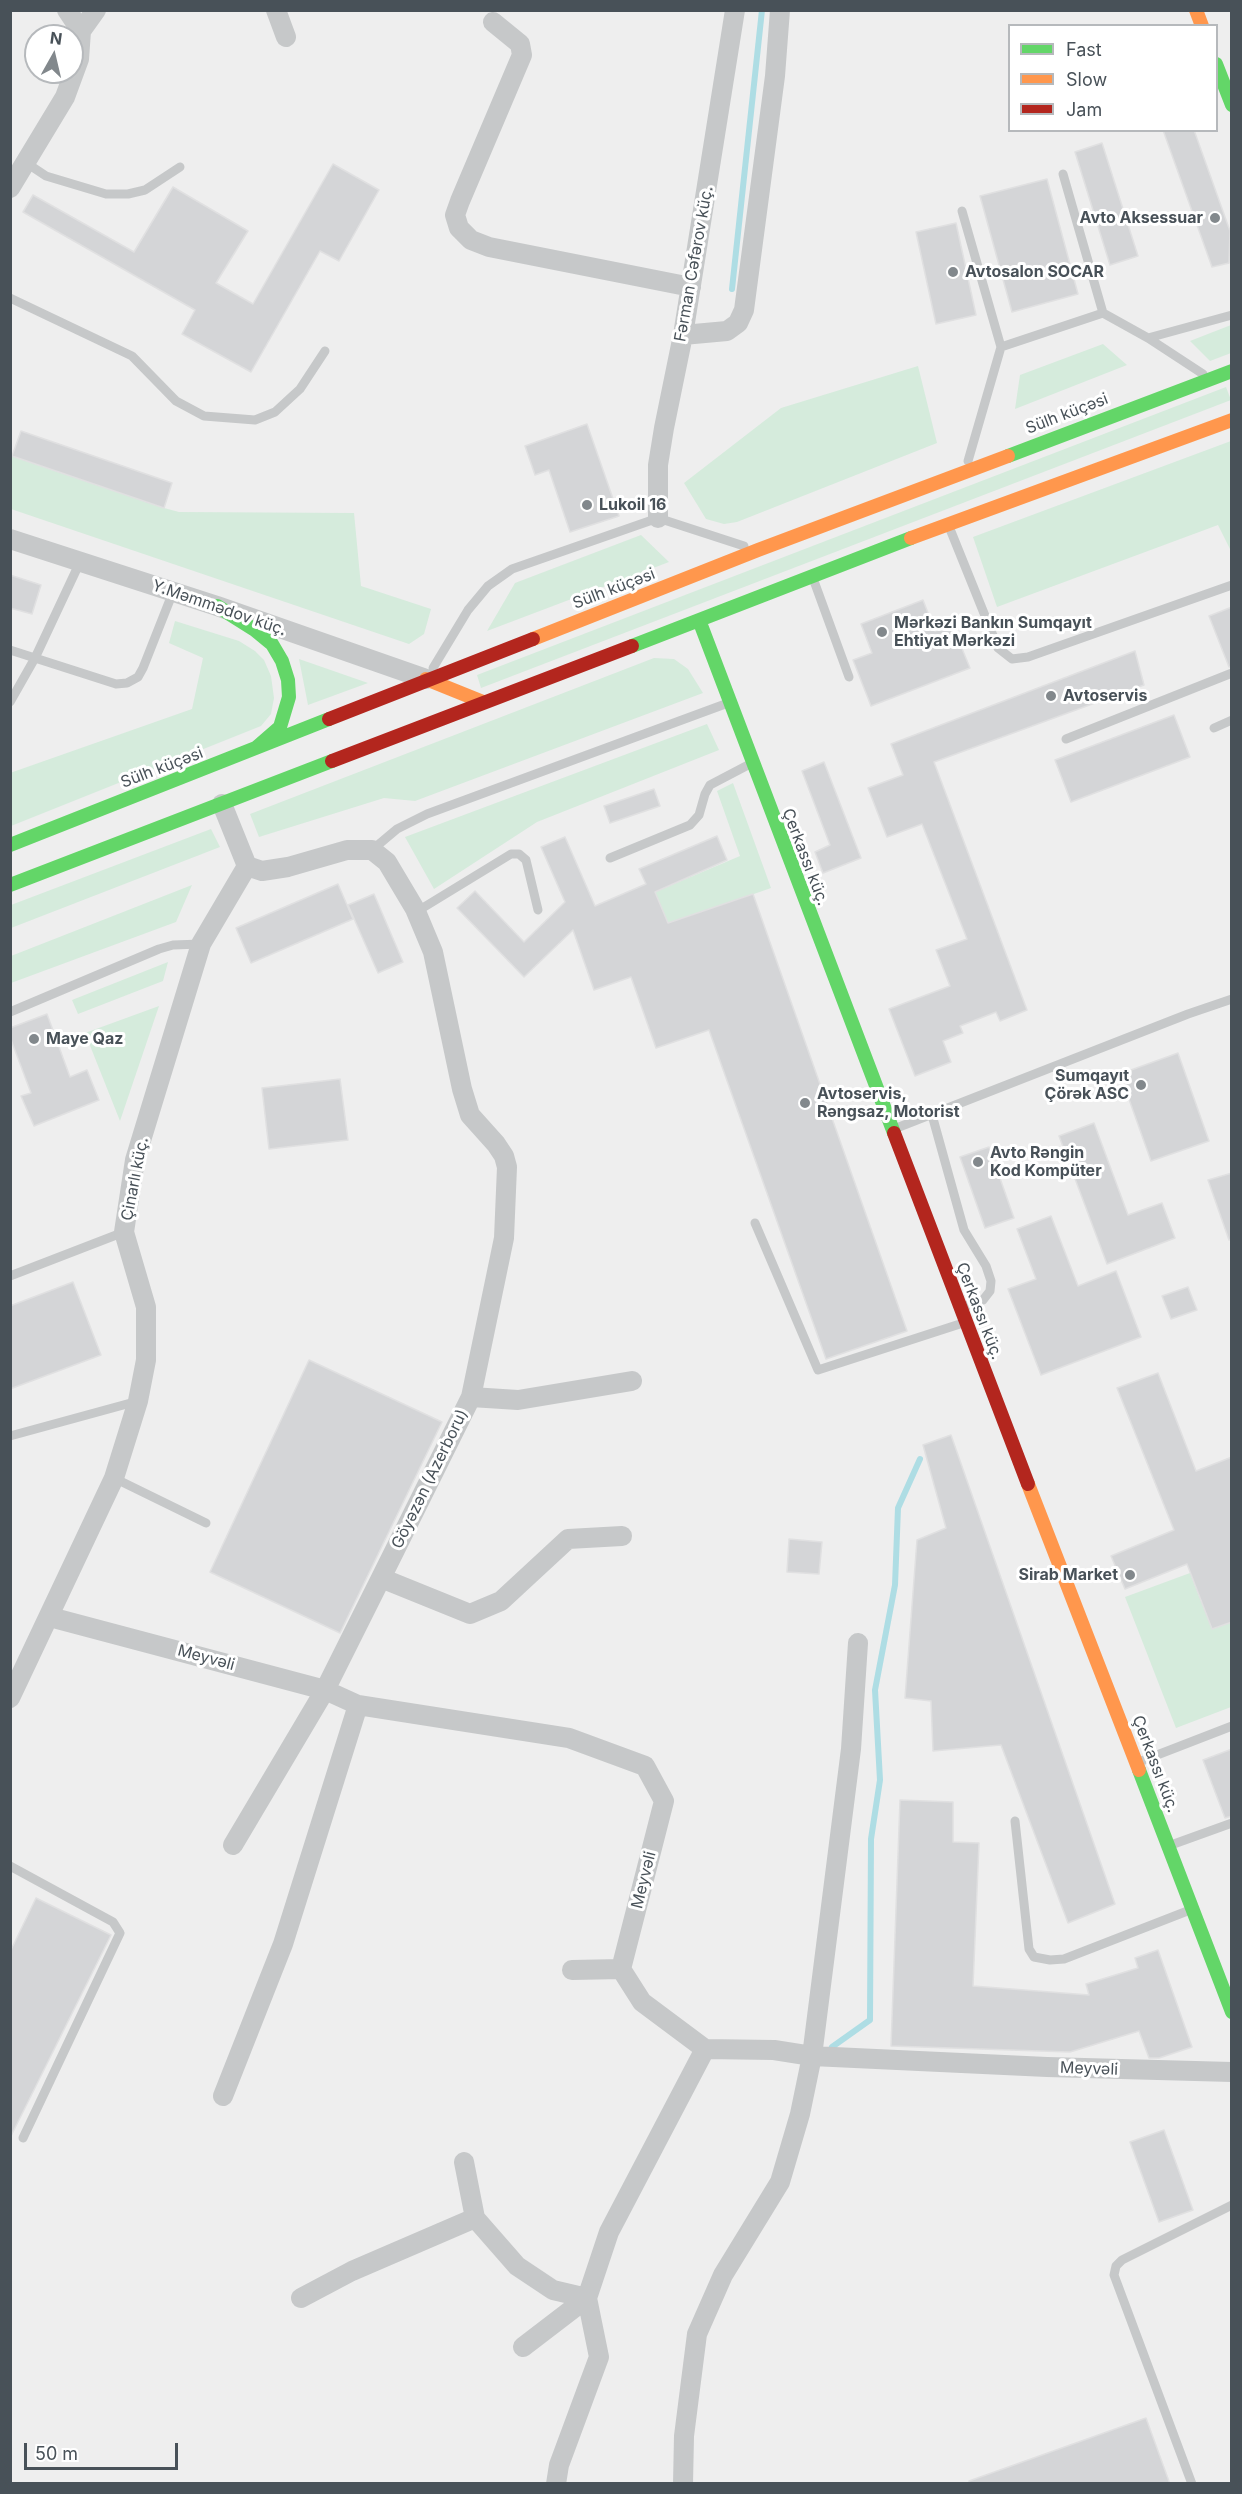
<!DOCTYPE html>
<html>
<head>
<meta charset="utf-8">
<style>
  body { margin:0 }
  #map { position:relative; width:1242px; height:2494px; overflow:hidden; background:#eee; font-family:Inter,sans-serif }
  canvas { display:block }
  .frame { position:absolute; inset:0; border:12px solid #485158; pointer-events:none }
  .legend { position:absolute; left:1008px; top:24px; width:210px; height:108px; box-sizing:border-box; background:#fff; border:2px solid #b6b9bc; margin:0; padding:8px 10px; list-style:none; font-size:18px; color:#485158 }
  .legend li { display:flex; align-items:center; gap:12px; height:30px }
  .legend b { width:30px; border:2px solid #b6b9bc }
  .north { position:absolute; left:24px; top:24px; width:60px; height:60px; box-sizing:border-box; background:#fff; border:2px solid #b6b9bc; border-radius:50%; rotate:8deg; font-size:16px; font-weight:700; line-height:24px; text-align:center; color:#485158 }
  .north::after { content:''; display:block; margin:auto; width:21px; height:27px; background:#82888c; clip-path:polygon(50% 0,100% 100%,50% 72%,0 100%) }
  .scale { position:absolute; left:24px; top:2443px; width:154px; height:27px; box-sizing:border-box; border:3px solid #485158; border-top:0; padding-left:8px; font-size:18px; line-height:21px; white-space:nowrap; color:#485158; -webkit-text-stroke:4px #fff; paint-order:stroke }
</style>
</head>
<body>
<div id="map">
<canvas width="1242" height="2494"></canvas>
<div class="frame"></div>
<ul class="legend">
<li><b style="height:8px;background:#63d668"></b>Fast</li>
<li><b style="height:8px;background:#ff974d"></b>Slow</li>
<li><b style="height:8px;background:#b3261e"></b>Jam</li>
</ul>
<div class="north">N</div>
<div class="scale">50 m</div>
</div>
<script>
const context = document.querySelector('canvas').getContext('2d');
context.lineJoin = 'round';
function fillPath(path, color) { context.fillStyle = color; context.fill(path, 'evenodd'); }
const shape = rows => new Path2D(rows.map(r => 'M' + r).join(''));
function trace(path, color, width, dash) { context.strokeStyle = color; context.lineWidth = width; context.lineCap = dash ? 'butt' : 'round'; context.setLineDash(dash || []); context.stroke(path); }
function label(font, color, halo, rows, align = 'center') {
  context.font = font + ' Inter,sans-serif'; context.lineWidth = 6; context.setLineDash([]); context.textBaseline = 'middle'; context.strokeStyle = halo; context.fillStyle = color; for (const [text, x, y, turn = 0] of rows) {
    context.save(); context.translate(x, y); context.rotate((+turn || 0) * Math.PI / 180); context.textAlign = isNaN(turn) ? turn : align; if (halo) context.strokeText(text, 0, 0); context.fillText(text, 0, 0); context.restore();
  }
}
const green = shape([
  [1231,325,1231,353,1210,361,1190,341],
  [1103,344,1127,365,1015,409,1020,375],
  [918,366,937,443,737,522,724,524,706,519,684,483,781,408],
  [1226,387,1231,400,481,688,477,675],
  [1231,441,1231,551,1218,525,997,607,973,537],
  [11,456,164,508,179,512,354,513,361,586,431,609,424,634,409,644,11,509],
  [641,535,669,562,487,631,515,583],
  [175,621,239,641,255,651,264,660,271,676,274,698,271,714,261,726,11,826,10,773,192,709,203,658,169,643],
  [654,658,674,659,688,669,703,693,415,801,384,798,259,837,250,814],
  [299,659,368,683,308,705],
  [707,724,719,750,537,822,434,889,405,837],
  [733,783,771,888,582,954,661,906,655,892,740,856,717,791],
  [211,829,220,847,11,928,11,905],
  [192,885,176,922,11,983,11,956],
  [168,962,163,981,78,1014,72,1000],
  [159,1006,120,1121,85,1033],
  [1190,1573,1212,1629,1231,1622,1231,1707,1176,1728,1125,1597]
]);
const stream = shape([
  [732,289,762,10],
  [832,2047,870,2020,871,1839,880,1780,875,1690,895,1585,898,1508,920,1459]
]);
const building = shape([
  [1163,130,1194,130,1230,231,1229,263,1212,267,1163,130],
  [1102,143,1138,256,1110,265,1075,152,1102,143],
  [333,164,379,190,339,261,320,251,251,372,182,334,195,310,23,212,33,195,134,252,173,187,248,231,216,283,253,304,333,164],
  [1047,179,1078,294,1012,312,980,196,1047,179],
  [956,223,976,315,936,324,916,232,956,223],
  [587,424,619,516,570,532,549,470,535,475,525,446,587,424],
  [21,431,172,483,164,508,12,456,21,431],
  [10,575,41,585,32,614,10,608,10,575],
  [923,600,935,631,952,624,970,668,871,706,853,660,872,653,861,624,923,600],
  [1232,607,1232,666,1229,667,1209,616,1232,607],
  [1135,651,1144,685,934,762,1027,1010,1000,1021,996,1012,960,1026,963,1033,943,1041,951,1062,915,1076,889,1009,950,986,936,950,967,939,922,824,887,837,868,788,903,775,891,744,1135,651],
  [1174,715,1190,757,1071,802,1055,760,1174,715],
  [824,762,861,858,823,873,815,852,830,845,802,771,824,762],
  [654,789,660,806,610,823,604,806,654,789],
  [717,836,727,860,655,892,668,923,753,894,907,1331,826,1359,709,1030,656,1048,631,977,594,990,573,930,524,977,457,908,475,891,524,942,565,902,541,847,565,837,595,906,646,884,639,869,717,836],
  [338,884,353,919,251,963,236,928,338,884],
  [374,894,403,962,378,973,348,905,374,894],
  [47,1014,70,1077,87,1070,99,1100,34,1126,21,1096,31,1093,10,1037,10,1028,47,1014],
  [1178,1053,1209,1141,1151,1161,1120,1074,1178,1053],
  [340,1079,348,1140,269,1149,262,1088,340,1079],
  [1094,1123,1128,1215,1162,1203,1175,1238,1107,1264,1059,1136,1094,1123],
  [989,1147,1014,1218,985,1228,960,1157,989,1147],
  [1232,1173,1232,1239,1229,1240,1208,1180,1232,1173],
  [1051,1216,1078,1286,1116,1271,1141,1337,1041,1375,1008,1289,1036,1279,1017,1229,1051,1216],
  [73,1282,101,1355,10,1389,10,1306,73,1282],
  [1188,1287,1197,1310,1171,1319,1162,1296,1188,1287],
  [309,1360,442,1422,340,1633,210,1572,309,1360],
  [1158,1373,1196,1471,1232,1457,1232,1622,1212,1629,1187,1564,1125,1589,1111,1556,1174,1530,1117,1388,1158,1373],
  [951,1435,1115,1904,1068,1923,1001,1745,933,1751,931,1701,905,1698,917,1540,946,1528,923,1445,951,1435],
  [789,1539,822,1542,819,1574,787,1572,789,1539],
  [1232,1749,1232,1816,1225,1818,1203,1760,1232,1749],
  [900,1800,953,1802,953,1842,979,1843,973,1986,1089,1995,1086,1984,1138,1968,1135,1958,1158,1950,1192,2047,1159,2058,1149,2058,1139,2031,1070,2052,891,2046,900,1800],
  [36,1898,111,1935,10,2138,10,1952,36,1898],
  [1164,2130,1193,2210,1159,2222,1130,2142,1164,2130],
  [1146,2418,1170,2484,969,2484,969,2481,1146,2418]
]);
const lane = shape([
  [25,162,46,176,106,194,128,194,145,190,180,167],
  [1063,174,1103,313],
  [962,211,1001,347],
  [10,298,132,356,176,401,204,416,255,420,275,412,300,389,325,351],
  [1148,338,1232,315],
  [968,461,1001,347,1103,313,1148,338,1203,374],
  [950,529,998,648,1012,659,1028,657,1232,585],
  [814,581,849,677],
  [10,650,116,684,127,683,138,677,143,668,173,592],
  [433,668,468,610,488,586,512,569,658,518,744,546],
  [10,702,35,658,80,562],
  [1214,728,1232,720],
  [1066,739,1232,673],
  [372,850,397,829,427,814,728,703],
  [610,858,690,825,699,815,705,794,710,785,750,764],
  [416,912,511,854,519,854,526,860,538,910],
  [10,1012,159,949,173,945,201,944],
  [932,1115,964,1230,986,1266,991,1281,990,1291,983,1300,961,1308],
  [894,1129,1188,1014,1232,999],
  [755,1223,818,1370,963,1323],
  [10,1276,124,1232],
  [10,1436,138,1401],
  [114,1478,206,1523],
  [1139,1762,1232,1726],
  [1015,1821,1029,1949,1034,1957,1050,1960,1064,1959,1190,1910],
  [1171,1845,1232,1823],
  [10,1866,113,1922,120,1933,23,2138],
  [1192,2484,1114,2275,1116,2266,1122,2260,1232,2205]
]);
const street = shape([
  [67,10,81,31],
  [276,10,286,37],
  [493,22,520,44,522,55,460,201,455,215,459,228,471,240,489,247,691,287],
  [10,188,65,97,79,59,81,31,96,10],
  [683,335,727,331,738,323,744,310,775,76,780,10],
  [658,518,658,465,664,428,683,335,735,10],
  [10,539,217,606,426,679],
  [222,804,247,866,262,871,288,867,347,850,372,850,387,862,415,909,433,952,462,1089,470,1115,496,1144,504,1156,507,1167,504,1238,471,1397],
  [381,1578,471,1397,518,1400,632,1381],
  [50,1617,325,1690,358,1705,569,1738,645,1766,664,1801,621,1969,642,2002,705,2049,774,2050,812,2056,1047,2067,1232,2072],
  [10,1698,114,1478,138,1401,146,1360,146,1307,124,1232,135,1160,201,944,247,866],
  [233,1845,325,1690,381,1578,470,1614,501,1601,568,1539,622,1536],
  [572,1970,621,1969],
  [223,2096,283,1944,358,1705],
  [464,2162,475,2218],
  [301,2298,352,2271,475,2218,517,2266,553,2290,587,2298],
  [523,2347,587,2298],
  [556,2484,559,2465,599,2357,587,2298,609,2232,705,2049],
  [683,2484,684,2436,697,2334,723,2275,780,2182,800,2114,812,2056,851,1749,858,1643]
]);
const fast = shape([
  [1216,64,1232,105],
  [1008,456,1232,371],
  [217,606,255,630,272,644,282,661,288,680,289,697,280,727,257,747],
  [699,620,894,1133],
  [632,646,911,538],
  [10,845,329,719],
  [10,885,332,761],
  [1139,1770,1232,2012]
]);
const slow = shape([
  [1196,10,1202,26],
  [911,538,1232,420],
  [533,639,758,550,1008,456],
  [426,679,483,702],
  [1028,1484,1139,1770]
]);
const jam = shape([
  [329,719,533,639],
  [332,761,632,646],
  [894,1133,1028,1484]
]);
const markers = [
  [1215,218,6,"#82888c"],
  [953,272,6,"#82888c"],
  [587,505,6,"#82888c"],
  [882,632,6,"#82888c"],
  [1051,696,6,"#82888c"],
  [34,1039,6,"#82888c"],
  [1141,1085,6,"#82888c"],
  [805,1103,6,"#82888c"],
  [978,1162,6,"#82888c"],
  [1130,1575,6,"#82888c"]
];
const poiNames = [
  ["Avto Aksessuar",1203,218,"right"],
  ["Avtosalon SOCAR",965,272],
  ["Lukoil 16",599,505],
  ["Mərkəzi Bankın Sumqayıt",894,623],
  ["Ehtiyat Mərkəzi",894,641],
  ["Avtoservis",1063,696],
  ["Maye Qaz",46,1039],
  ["Sumqayıt",1129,1076,"right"],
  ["Çörək ASC",1129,1094,"right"],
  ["Avtoservis,",817,1094],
  ["Rəngsaz, Motorist",817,1112],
  ["Avto Rəngin",990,1153],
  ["Kod Kompüter",990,1171],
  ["Sirab Market",1118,1575,"right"]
];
const streetNames = [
  ["Fərman Cəfərov küç.",694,264,-80],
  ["Sülh küçəsi",1067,414,-21],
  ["Sülh küçəsi",614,589,-21],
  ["Y.Məmmədov küç.",219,608,19],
  ["Sülh küçəsi",162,768,-21],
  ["Çerkassı küç.",805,857,69],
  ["Çinarlı küç.",135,1179,-79],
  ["Çerkassı küç.",979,1311,69],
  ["Göyəzən (Azerboru)",430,1479,-64],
  ["Meyvəli",206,1658,15],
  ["Çerkassı küç.",1155,1764,69],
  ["Meyvəli",644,1880,-76],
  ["Meyvəli",1089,2069,2]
];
fillPath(green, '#d5ebdc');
trace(stream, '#aedde4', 6);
fillPath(building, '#d4d5d7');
trace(building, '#e0e0e1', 1.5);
trace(lane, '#c6c8c9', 9);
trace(street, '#c6c8c9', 20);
trace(fast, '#63d668', 14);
trace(slow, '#ff974d', 14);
trace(jam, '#b3261e', 14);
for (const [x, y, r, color] of markers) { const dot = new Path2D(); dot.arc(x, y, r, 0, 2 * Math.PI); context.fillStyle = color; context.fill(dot); trace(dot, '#fff', 2); }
label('bold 16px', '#485158', '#fff', poiNames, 'left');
label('16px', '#485158', '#fff', streetNames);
</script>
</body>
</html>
